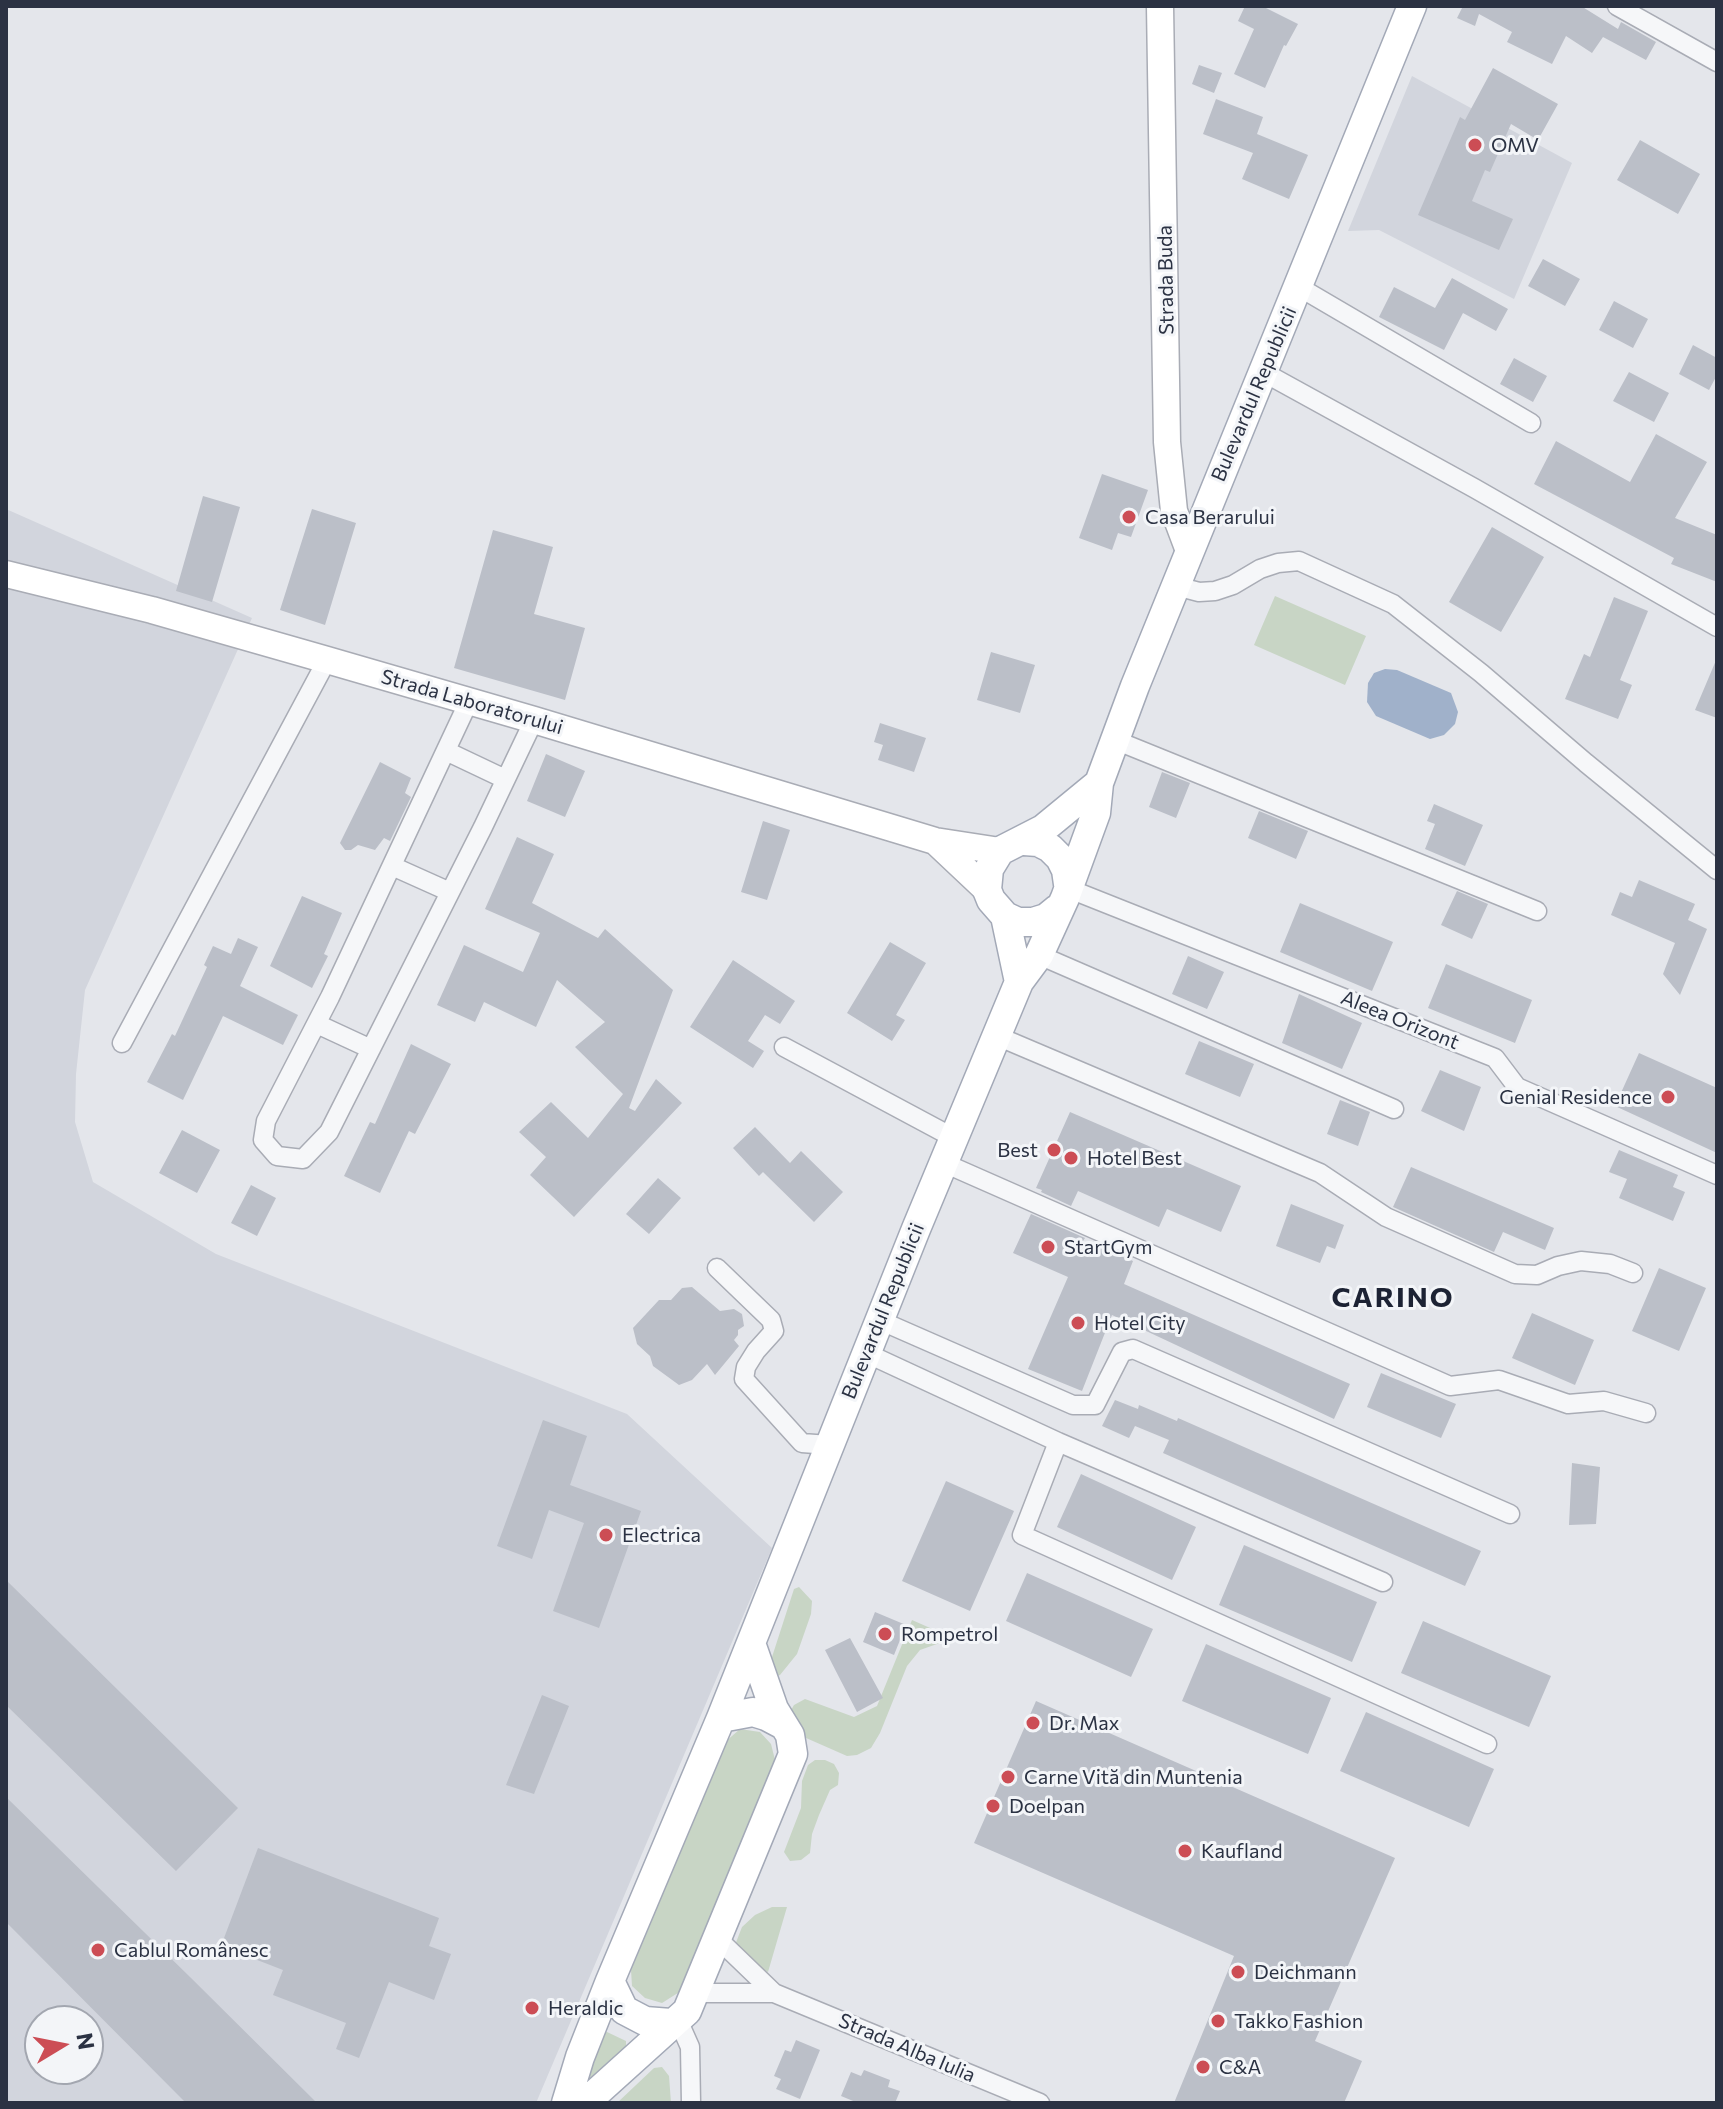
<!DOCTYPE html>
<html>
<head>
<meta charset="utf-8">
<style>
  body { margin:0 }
  #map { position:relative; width:1723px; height:2109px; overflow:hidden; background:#e4e6eb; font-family:Commissioner,sans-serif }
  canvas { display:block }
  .frame { position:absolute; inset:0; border:8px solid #2b3243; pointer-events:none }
  .north { position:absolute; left:24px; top:2005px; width:80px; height:80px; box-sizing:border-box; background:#f3f5f8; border:2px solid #a3a7b0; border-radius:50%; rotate:80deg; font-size:22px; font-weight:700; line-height:32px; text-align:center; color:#2b3243 }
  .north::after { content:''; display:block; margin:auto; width:28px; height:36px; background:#cc4d55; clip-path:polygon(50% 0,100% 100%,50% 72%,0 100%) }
</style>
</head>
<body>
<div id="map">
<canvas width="1723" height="2109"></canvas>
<div class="frame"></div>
<div class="north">N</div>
</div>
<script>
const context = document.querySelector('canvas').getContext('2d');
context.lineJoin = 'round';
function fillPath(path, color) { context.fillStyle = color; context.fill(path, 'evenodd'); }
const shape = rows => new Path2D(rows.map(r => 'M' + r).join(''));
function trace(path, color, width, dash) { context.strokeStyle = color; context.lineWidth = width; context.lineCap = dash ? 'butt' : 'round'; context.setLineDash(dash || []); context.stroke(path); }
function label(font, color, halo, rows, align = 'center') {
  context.font = font + ' Commissioner,sans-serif'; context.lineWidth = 6; context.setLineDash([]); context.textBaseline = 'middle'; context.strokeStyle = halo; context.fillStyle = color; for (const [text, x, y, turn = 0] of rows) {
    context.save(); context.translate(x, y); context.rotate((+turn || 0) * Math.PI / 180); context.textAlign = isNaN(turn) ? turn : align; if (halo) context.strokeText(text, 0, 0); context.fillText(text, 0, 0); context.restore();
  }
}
const built = shape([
  [1412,76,1572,163,1514,299,1379,230,1348,231],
  [6,509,252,618,85,990,76,1074,75,1122,93,1182,216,1254,627,1414,772,1548,536,2103,6,2103],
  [40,2021,88,2021,88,2069,40,2069]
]);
const green = shape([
  [1275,596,1366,636,1345,685,1254,645],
  [799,1587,812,1601,811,1614,797,1654,780,1675,775,1677,769,1672,772,1657,794,1589],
  [912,1620,955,1639,952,1644,937,1644,920,1650,907,1666,880,1733,871,1748,857,1755,847,1756,797,1734,786,1719,794,1705,805,1699,854,1717,877,1706],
  [740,1729,760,1732,771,1744,775,1760,771,1772,681,1991,662,2003,645,1998,632,1986,631,1970,724,1743],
  [815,1760,825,1760,834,1764,839,1773,838,1785,830,1790,819,1815,812,1834,810,1853,801,1860,790,1861,784,1852,801,1808,802,1781,808,1765],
  [772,1907,787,1907,768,1972,754,1966,735,1945,742,1927,755,1915],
  [607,2032,626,2041,626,2048,574,2098,598,2034],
  [662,2067,669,2076,671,2103,617,2103,654,2068]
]);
const water = shape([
  [1385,669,1397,670,1451,693,1458,712,1455,724,1444,735,1430,739,1376,716,1367,702,1368,683,1374,673]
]);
const building = shape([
  [1245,6,1262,6,1298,24,1286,46,1284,45,1265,88,1234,74,1254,29,1238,21],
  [1463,6,1581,6,1618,29,1621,22,1656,42,1646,60,1603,37,1592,53,1566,36,1552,64,1507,42,1512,32,1479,14,1475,26,1457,18],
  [1199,65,1222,73,1214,93,1192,84],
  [1493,68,1558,104,1538,140,1511,124,1490,172,1485,170,1472,201,1513,219,1499,250,1418,215,1460,117,1465,120],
  [1216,99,1263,117,1257,134,1308,155,1289,199,1242,179,1253,153,1203,134],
  [1640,140,1700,174,1678,214,1617,180],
  [1543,259,1580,279,1565,306,1528,286],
  [1452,278,1508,309,1496,331,1463,313,1444,350,1379,317,1394,287,1435,308],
  [1614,301,1648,319,1633,348,1599,330],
  [1693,345,1717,358,1717,375,1709,390,1679,374],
  [1514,358,1547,376,1533,402,1500,384],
  [1629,372,1669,393,1654,422,1613,401],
  [1656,434,1707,462,1675,518,1717,535,1717,582,1671,564,1674,558,1534,484,1556,441,1630,482],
  [1102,474,1148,490,1131,537,1118,533,1112,550,1079,538],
  [203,496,240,507,212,602,176,591],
  [312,509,356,523,325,625,280,610],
  [1492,527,1544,557,1501,632,1449,602],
  [493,530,553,547,534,614,585,628,565,700,454,668],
  [1614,597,1648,611,1620,680,1632,685,1618,719,1565,699,1584,654,1590,657],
  [991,652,1035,665,1020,713,977,700],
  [1717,658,1717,718,1695,710],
  [880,723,926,738,914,772,878,760,883,745,874,742],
  [546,754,585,771,565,817,527,801],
  [380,762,411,778,405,793,411,797,390,841,384,838,375,850,358,845,351,850,345,850,340,843],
  [1162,772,1190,783,1176,818,1149,807],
  [1434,804,1483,825,1465,866,1425,849,1435,824,1427,821],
  [1259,811,1308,831,1296,859,1248,838],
  [763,821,790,830,767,900,741,892],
  [517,837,554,854,532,903,598,938,605,929,673,990,629,1108,635,1111,656,1079,682,1103,574,1217,530,1175,546,1157,519,1132,551,1102,588,1138,623,1094,575,1047,605,1022,557,980,536,1027,484,1002,475,1022,437,1005,464,945,523,972,540,933,485,909],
  [1639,880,1695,904,1688,920,1707,929,1680,995,1663,974,1675,943,1611,915,1620,892,1632,897],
  [1457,891,1488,904,1472,939,1441,925],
  [302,896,342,913,324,954,328,956,312,988,270,966],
  [1300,903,1393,942,1372,991,1280,952],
  [238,938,258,947,240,986,298,1015,283,1045,223,1016,183,1100,147,1082,172,1034,175,1036,207,967,204,965,213,946,231,954],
  [890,942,926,963,896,1015,905,1020,892,1041,847,1013],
  [1188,956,1224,972,1207,1009,1172,994],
  [733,960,795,1001,780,1024,765,1015,748,1041,764,1051,753,1068,690,1027],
  [1446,964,1532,1000,1515,1043,1428,1008],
  [1299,994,1362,1023,1342,1069,1282,1043],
  [1199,1041,1254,1064,1240,1097,1185,1074],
  [411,1044,451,1064,415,1134,409,1131,380,1193,344,1176,370,1122,375,1124],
  [1639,1053,1717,1088,1717,1153,1615,1106],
  [1440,1070,1481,1087,1464,1131,1421,1111],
  [1340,1100,1370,1112,1358,1146,1327,1134],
  [1070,1112,1241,1186,1221,1232,1167,1209,1159,1227,1078,1191,1071,1206,1041,1192,1042,1190,1036,1188],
  [755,1127,790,1163,801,1151,843,1192,814,1222,763,1172,759,1176,733,1148],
  [182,1130,220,1150,197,1193,159,1173],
  [1619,1150,1678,1175,1673,1187,1685,1192,1673,1221,1619,1198,1627,1179,1609,1172],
  [1411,1167,1554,1228,1545,1250,1503,1232,1494,1252,1393,1207],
  [658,1178,681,1198,649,1234,626,1214],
  [251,1185,276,1198,257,1236,231,1223],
  [1291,1204,1344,1225,1335,1249,1327,1246,1320,1263,1276,1246],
  [1031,1214,1085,1238,1083,1241,1133,1261,1124,1284,1350,1384,1334,1419,1112,1315,1082,1391,1028,1369,1068,1277,1013,1253],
  [1659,1268,1706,1288,1679,1351,1632,1331],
  [692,1287,720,1311,734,1309,742,1314,744,1326,738,1330,738,1335,734,1340,739,1346,715,1375,707,1364,692,1380,679,1385,653,1366,650,1356,637,1344,633,1328,659,1300,671,1300,682,1288],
  [1532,1313,1594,1340,1575,1385,1512,1358],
  [1381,1373,1456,1404,1441,1438,1367,1407],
  [1115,1400,1138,1409,1139,1405,1177,1421,1178,1418,1481,1551,1465,1586,1163,1453,1169,1440,1135,1426,1129,1438,1102,1426],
  [543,1420,587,1436,570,1485,641,1511,599,1628,553,1611,584,1523,549,1510,532,1559,497,1546],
  [1572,1463,1600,1467,1596,1524,1569,1525],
  [1081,1474,1196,1527,1172,1580,1057,1527],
  [946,1481,1014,1511,970,1611,902,1581],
  [1244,1545,1377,1602,1352,1662,1219,1605],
  [1027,1573,1153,1629,1131,1677,1006,1621],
  [6,1580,238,1808,176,1871,6,1705],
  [875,1612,906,1625,894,1655,863,1642],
  [1423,1621,1551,1676,1529,1727,1401,1673],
  [850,1638,883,1698,857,1712,825,1650],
  [1206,1644,1331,1698,1308,1754,1182,1701],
  [542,1695,569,1706,534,1794,506,1785],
  [1036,1701,1395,1858,1315,2041,1362,2061,1344,2103,1174,2103,1234,1956,974,1843],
  [1366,1712,1494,1769,1469,1827,1340,1771],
  [6,1797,190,1977,317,2103,186,2103,6,1922],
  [258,1848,439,1918,429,1946,451,1954,434,2000,389,1982,359,2058,336,2049,346,2023,273,1995,283,1970,221,1946],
  [796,2040,820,2050,800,2099,776,2089,781,2079,774,2076,785,2050,791,2052],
  [864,2070,890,2080,888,2087,900,2091,895,2103,858,2103,841,2096,851,2072,861,2076]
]);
const street = shape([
  [1617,6,1717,62],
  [1299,287,1531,423],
  [1263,372,1474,488,1717,627],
  [1176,586,1199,592,1215,591,1233,585,1260,569,1278,563,1299,561,1393,604,1481,673,1586,763,1717,870],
  [469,701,330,997,266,1121,263,1140,277,1156,303,1159,329,1132,483,827,534,720],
  [1115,740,1537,911],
  [446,751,505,779],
  [392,866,450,892],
  [1067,888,1495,1058,1517,1087,1717,1175],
  [1039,955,1394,1109],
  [317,1024,371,1049],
  [997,1036,1320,1173,1386,1217,1515,1274,1537,1275,1558,1266,1581,1261,1610,1264,1633,1273],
  [122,1043,327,660],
  [784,1047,954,1138],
  [944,1163,1450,1386,1499,1380,1568,1404,1604,1401,1646,1413],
  [717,1268,771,1320,774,1331,756,1351,746,1367,744,1379,802,1443,829,1445],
  [879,1320,1073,1405,1095,1405,1122,1352,1133,1349,1510,1514],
  [866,1353,1058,1442,1022,1535,1487,1744],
  [1058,1442,1383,1582],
  [695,1993,774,1993,718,1939],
  [774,1993,1040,2103],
  [678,2020,690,2047,691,2103]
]);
const secondary = shape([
  [1160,6,1167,442,1174,511,1189,551],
  [6,574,152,610,327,660,534,720,935,841,1000,851],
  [935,841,987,890]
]);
const primary = shape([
  [1024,841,1038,842,1050,848,1060,858,1066,870,1068,884],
  [1057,909,1046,918,1033,922,1018,922,1005,916,991,900,987,890,989,869,1000,851,1043,829,1099,783],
  [1005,916,1019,982],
  [721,1718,753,1712,766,1716,783,1725],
  [610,1981,624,2010,645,2021,671,2023],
  [566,2103,580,2057,610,1981,721,1718,916,1229,1019,982,1039,955,1065,898,1096,813,1099,783,1135,686,1412,6],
  [585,2103,687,2011,793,1754,790,1735,774,1709,751,1643]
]);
const markers = [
  [1475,145,8,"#cc4d55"],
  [1129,517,8,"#cc4d55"],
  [1668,1097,8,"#cc4d55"],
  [1054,1150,8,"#cc4d55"],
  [1071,1158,8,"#cc4d55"],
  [1048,1247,8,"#cc4d55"],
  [1078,1323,8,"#cc4d55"],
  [606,1535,8,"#cc4d55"],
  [885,1634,8,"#cc4d55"],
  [1033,1723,8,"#cc4d55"],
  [1008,1777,8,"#cc4d55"],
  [993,1806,8,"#cc4d55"],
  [1185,1851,8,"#cc4d55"],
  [98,1950,8,"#cc4d55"],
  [1238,1972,8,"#cc4d55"],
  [532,2008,8,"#cc4d55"],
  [1218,2021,8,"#cc4d55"],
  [1203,2067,8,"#cc4d55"]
];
const poiNames = [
  ["OMV",1491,145],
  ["Casa Berarului",1145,517],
  ["Genial Residence",1652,1097,"right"],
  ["Best",1038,1150,"right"],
  ["Hotel Best",1087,1158],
  ["StartGym",1064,1247],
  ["Hotel City",1094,1323],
  ["Electrica",622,1535],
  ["Rompetrol",901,1634],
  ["Dr. Max",1049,1723],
  ["Carne Vită din Muntenia",1024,1777],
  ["Doelpan",1009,1806],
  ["Kaufland",1201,1851],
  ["Cablul Românesc",114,1950],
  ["Deichmann",1254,1972],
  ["Heraldic",548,2008],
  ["Takko Fashion",1234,2021],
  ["C&A",1219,2067]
];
const streetNames = [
  ["Strada Buda",1166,280,-91],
  ["Bulevardul Republicii",1254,394,-67],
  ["Strada Laboratorului",472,702,16],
  ["Aleea Orizont",1400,1020,22],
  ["Bulevardul Republicii",883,1311,-68],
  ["Strada Alba Iulia",907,2048,23]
];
const districtNames = [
  ["CARINO",1393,1298]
];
fillPath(built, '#d2d5dd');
fillPath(green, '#c8d5c5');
fillPath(water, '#a0b1ca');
fillPath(building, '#bbbfc8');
trace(street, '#a9acb5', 21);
trace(secondary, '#a9acb5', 29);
trace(primary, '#a3a9b7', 31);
trace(street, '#f6f7f9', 18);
trace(secondary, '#fff', 26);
trace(primary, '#fff', 28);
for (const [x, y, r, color] of markers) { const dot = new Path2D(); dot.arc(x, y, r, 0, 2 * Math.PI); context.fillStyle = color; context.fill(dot); trace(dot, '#f3f5f8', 3); }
label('20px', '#2b3243', '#f3f5f8', poiNames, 'left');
label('20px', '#2b3243', '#f3f5f8', streetNames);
context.letterSpacing = '2px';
label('bold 28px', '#1d2334', '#f3f5f8', districtNames);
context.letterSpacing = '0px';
</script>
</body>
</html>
